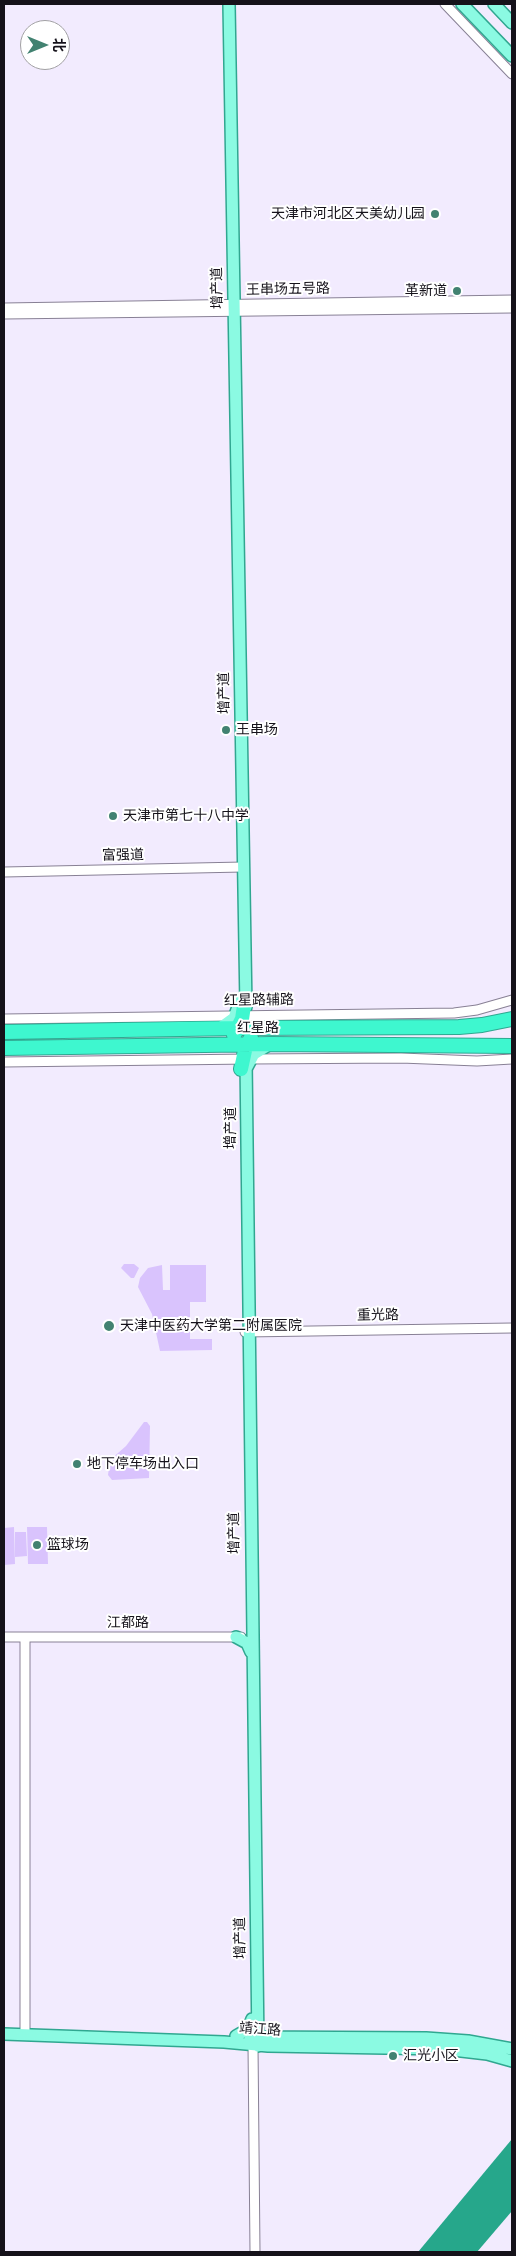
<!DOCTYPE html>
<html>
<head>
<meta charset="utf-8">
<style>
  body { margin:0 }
  #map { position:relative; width:516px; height:2256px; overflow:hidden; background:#f2ebfe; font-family:Roboto,"Noto Sans SC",sans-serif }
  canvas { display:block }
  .frame { position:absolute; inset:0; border:5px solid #15121a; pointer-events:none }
  .north { position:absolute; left:20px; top:20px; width:50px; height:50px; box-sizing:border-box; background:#fff; border:1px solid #a1a0a3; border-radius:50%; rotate:90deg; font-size:14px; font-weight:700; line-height:20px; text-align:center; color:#15121a }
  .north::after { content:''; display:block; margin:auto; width:18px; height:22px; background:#428271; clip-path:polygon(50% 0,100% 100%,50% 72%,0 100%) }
</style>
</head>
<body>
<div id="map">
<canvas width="516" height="2256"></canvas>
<div class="frame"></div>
<div class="north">北</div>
</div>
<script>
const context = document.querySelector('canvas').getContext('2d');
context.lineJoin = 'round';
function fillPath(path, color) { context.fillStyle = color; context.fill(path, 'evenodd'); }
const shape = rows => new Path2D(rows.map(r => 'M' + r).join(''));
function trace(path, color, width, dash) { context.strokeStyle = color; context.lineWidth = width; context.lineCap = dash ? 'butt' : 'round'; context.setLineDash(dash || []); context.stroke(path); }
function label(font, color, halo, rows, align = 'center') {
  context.font = font + ' Roboto,"Noto Sans SC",sans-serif'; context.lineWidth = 4; context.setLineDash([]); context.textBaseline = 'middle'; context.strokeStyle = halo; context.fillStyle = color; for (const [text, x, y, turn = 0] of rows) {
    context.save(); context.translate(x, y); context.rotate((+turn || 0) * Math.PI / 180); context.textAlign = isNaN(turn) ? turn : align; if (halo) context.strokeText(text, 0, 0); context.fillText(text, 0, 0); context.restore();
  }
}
const green = shape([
  [124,1264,134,1264,139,1268,134,1278,131,1278,121,1268],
  [162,1265,163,1290,170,1290,170,1265,206,1265,206,1302,190,1302,190,1339,212,1339,212,1350,160,1351,152,1314,138,1287,140,1278,148,1268],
  [144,1422,147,1422,150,1426,149,1478,112,1480,108,1475,110,1460,126,1446],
  [14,1527,15,1564,4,1565,4,1528],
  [27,1527,47,1527,48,1564,28,1564],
  [15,1532,26,1532,27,1556,15,1557]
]);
const water = shape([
  [512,2139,512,2211,477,2252,418,2252]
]);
const minor = shape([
  [445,4,512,74],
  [4,308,512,300],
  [4,314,512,308],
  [4,872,243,867],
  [4,1019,454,1013,477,1010,512,1000],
  [4,1062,251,1059,401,1058,477,1061,512,1059],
  [245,1332,512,1328],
  [4,1637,241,1637],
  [25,1637,25,2035],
  [253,2045,255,2252]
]);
const major = shape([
  [229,4,246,1007],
  [462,4,512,56],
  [494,4,512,23],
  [220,1028,234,1018,240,1001],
  [246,1060,258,2046],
  [246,1069,254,1054,270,1044],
  [236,1637,247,1643,251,1652],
  [4,2034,224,2042,268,2046,444,2049,487,2054,512,2061],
  [236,2036,248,2029,252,2019],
  [250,2037,426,2038,468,2041,512,2049]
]);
const highway = shape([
  [4,1032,239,1028,459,1027,482,1025,512,1019],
  [234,1035,242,1019,245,999],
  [4,1048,271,1044,512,1046],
  [241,1069,246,1046,251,1038]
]);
const markers = [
  [435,214,5,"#428271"],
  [457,291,5,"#428271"],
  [226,730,5,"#428271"],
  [113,816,5,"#428271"],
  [109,1326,6,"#428271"],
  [77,1464,5,"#428271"],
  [37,1545,5,"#428271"],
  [393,2056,5,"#428271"]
];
const poiNames = [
  ["天津市河北区天美幼儿园",425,214,"right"],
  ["革新道",447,291,"right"],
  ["王串场",236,730],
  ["天津市第七十八中学",123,816],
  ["天津中医药大学第二附属医院",120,1326],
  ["地下停车场出入口",87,1464],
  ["篮球场",47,1545],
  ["汇光小区",403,2056]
];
const streetNames = [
  ["增产道",218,288,-91],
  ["王串场五号路",288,290,-1],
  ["增产道",225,693,-91],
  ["富强道",123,856,-1],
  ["红星路辅路",259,1001,-1],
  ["红星路",258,1028],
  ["增产道",231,1128,-90],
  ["重光路",378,1316,-1],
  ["增产道",235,1533,-91],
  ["江都路",128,1623],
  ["增产道",241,1938,-91],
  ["靖江路",260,2030,4]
];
fillPath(green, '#d9c3fd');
fillPath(water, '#26a78b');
trace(minor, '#888095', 11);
trace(major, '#30a790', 14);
trace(highway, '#30a790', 16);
trace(minor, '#fff', 9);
trace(major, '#8bfae2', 11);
trace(highway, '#3ef7cf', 14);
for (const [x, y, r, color] of markers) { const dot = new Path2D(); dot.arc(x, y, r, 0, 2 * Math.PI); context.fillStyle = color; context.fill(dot); trace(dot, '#fff', 2); }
label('14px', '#15121a', '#fff', poiNames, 'left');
label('14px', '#15121a', '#fff', streetNames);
</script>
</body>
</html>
